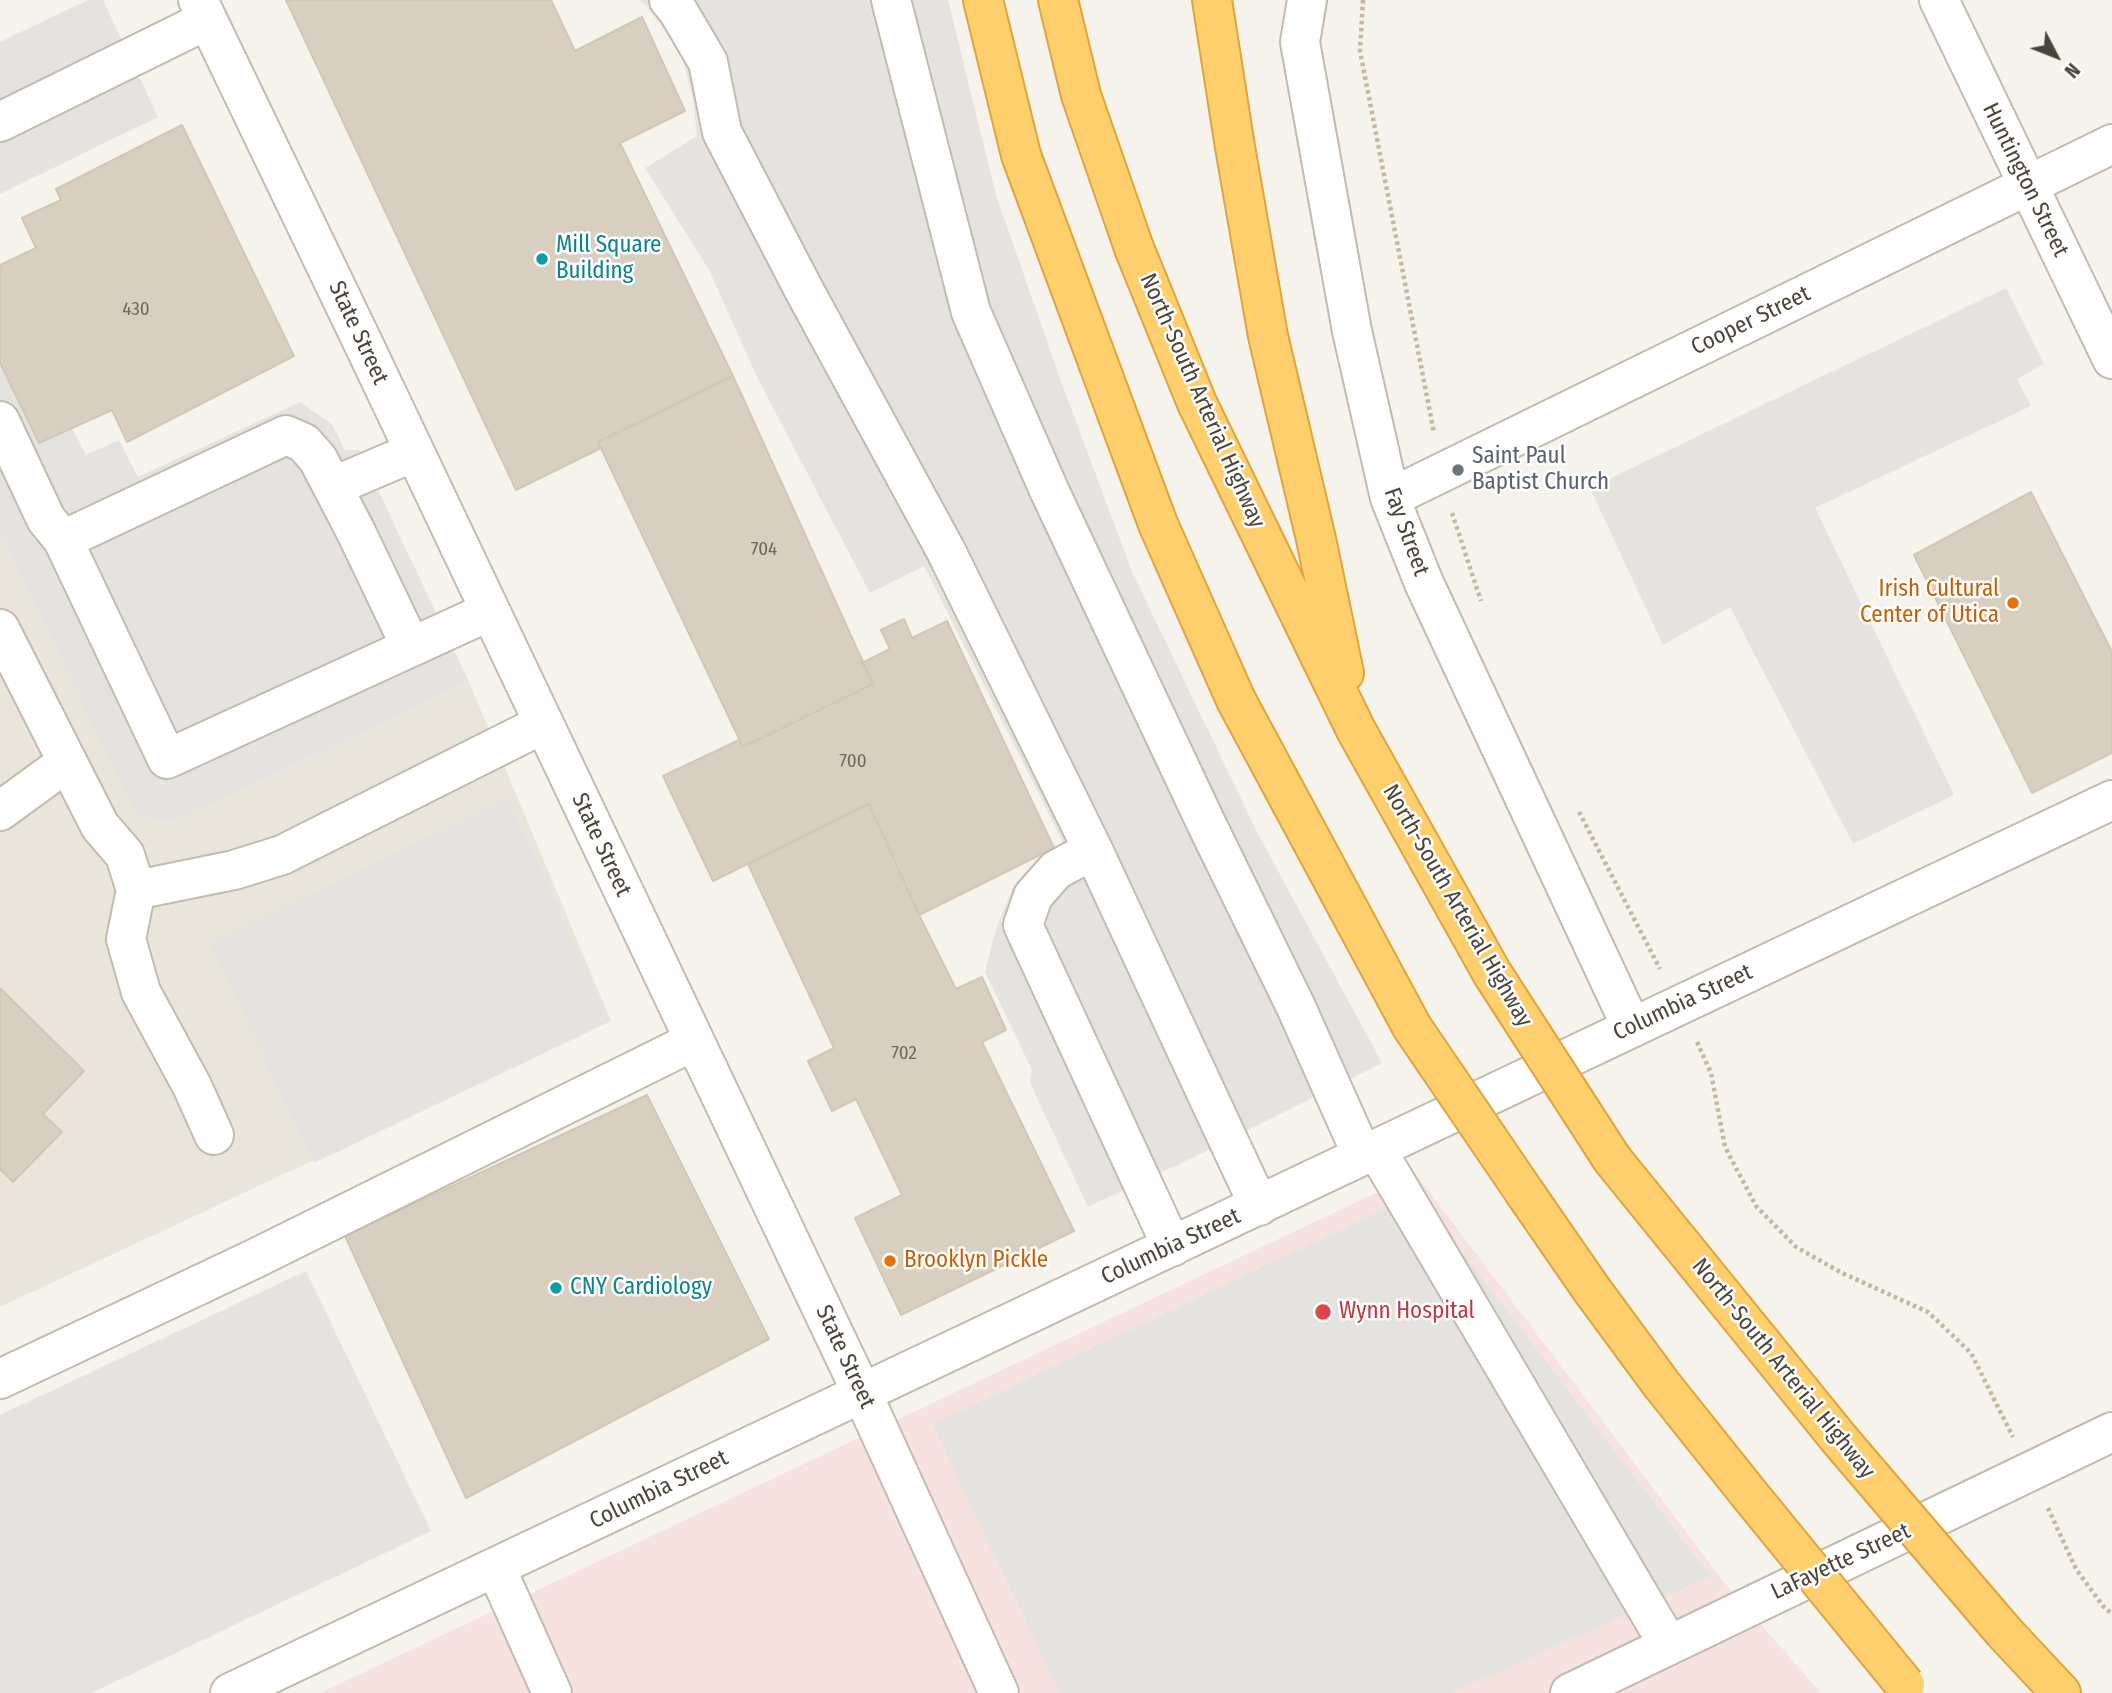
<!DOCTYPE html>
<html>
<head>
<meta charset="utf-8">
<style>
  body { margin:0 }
  #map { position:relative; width:2112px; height:1693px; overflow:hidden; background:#f6f3ec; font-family:"Fira Sans Condensed",sans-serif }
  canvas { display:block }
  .north { position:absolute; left:2021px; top:21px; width:70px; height:70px; -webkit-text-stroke:5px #fff; paint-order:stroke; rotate:132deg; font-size:19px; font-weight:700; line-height:28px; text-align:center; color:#4b4439 }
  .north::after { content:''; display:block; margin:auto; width:24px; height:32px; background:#4b4439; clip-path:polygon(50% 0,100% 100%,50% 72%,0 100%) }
</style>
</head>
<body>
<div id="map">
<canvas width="2112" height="1693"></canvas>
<div class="north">N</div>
</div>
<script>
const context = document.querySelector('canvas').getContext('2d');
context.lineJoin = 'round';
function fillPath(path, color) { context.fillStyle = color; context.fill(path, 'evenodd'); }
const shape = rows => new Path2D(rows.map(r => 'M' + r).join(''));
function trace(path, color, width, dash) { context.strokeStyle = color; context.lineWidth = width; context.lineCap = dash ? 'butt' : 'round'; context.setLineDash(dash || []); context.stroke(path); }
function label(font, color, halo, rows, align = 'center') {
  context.font = font + ' "Fira Sans Condensed",sans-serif'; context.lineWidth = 5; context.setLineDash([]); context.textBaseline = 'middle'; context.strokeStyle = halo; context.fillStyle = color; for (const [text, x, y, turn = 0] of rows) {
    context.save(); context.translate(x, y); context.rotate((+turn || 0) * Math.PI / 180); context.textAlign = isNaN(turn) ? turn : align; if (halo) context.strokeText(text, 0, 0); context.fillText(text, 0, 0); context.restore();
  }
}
const residential = shape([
  [0,530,139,818,176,821,469,682,611,1021,0,1307]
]);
const medical = shape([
  [1416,1174,1723,1581,1821,1693,320,1693]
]);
const parking = shape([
  [88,0,103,0,158,117,0,194,0,42],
  [640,0,948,0,996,195,1062,384,1133,574,1258,834,1382,1063,1194,1157,1088,1207,1030,1083,1032,1070,985,972,996,929,1013,887,1063,842,924,566,870,593,758,379,709,270,645,168,697,136,693,99,682,56,655,16],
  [2006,288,2044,364,2017,379,2031,406,1815,508,1954,795,1853,844,1730,607,1663,645,1590,488],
  [0,363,39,442,72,428,86,455,119,440,138,477,300,402,332,424,345,450,359,450,469,682,176,821,138,818,0,530],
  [507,799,611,1021,314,1163,210,942],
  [1417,1193,1710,1576,1453,1693,1060,1693,932,1424],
  [306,1271,431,1531,92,1693,0,1693,0,1415]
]);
const building = shape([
  [286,0,551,0,575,51,642,17,685,111,620,143,733,376,598,442,601,448,516,490,286,0],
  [182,125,294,356,127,442,112,410,39,443,0,363,0,265,36,248,22,218,61,200,56,189,182,125],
  [733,376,873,684,743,747,598,442,733,376],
  [2031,492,2112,652,2112,753,2032,793,1914,555,2031,492],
  [904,619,912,638,947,621,1054,848,919,915,869,804,713,881,663,776,739,740,743,747,873,684,862,663,890,649,881,630,904,619],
  [869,804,919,915,956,989,982,977,1006,1030,982,1042,1074,1231,901,1315,855,1218,902,1195,856,1099,832,1111,808,1061,834,1048,748,864,869,804],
  [0,988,84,1071,43,1114,62,1132,13,1182,0,1169,0,988],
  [647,1095,769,1339,466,1498,345,1236,647,1095]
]);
const path = shape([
  [1363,0,1360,51,1434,433],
  [1452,513,1481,601],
  [1579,812,1660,969],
  [1697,1042,1711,1073,1725,1147,1756,1206,1796,1247,1842,1273,1928,1312,1971,1353,2013,1437],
  [2048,1508,2076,1569,2103,1606,2112,1614]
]);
const minor = shape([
  [198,0,364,345,862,1393,999,1693],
  [669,0,678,11,708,62,722,132,804,290,946,551,1093,850,1259,1206],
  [891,0,971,312,1049,490,1206,823,1296,1007,1362,1155],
  [1307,0,1300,42,1352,331,1390,498,1424,583,1632,1028],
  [1939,0,2112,359],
  [0,122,207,20],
  [0,421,46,519,63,540,167,759,490,611],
  [334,486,414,452],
  [1390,498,2112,144],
  [63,540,286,435,304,443,318,459,356,532,411,647],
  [0,629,100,826,125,855,136,890,234,870,282,855,543,724],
  [0,811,66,763],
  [1093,850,1056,870,1033,896,1023,925,1172,1247],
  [136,890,126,939,141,992,192,1086,214,1135],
  [1376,1149,1668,1644],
  [0,1379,254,1259,694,1041],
  [496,1568,552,1693],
  [230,1693,2112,800],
  [1570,1693,2112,1432]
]);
const highway = shape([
  [983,0,1021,155,1158,524,1236,700,1412,1027],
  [1058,0,1081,95,1134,248,1197,403,1356,730,1492,973],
  [1212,0,1235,147,1268,336,1316,539,1344,673],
  [1612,1159,1840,1440],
  [1527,1196,1592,1290,1662,1385,1749,1494],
  [2004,1632,2061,1693]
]);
const highwayBridge = shape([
  [1492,973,1612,1159],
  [1412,1027,1527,1196],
  [1840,1440,2004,1632],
  [1749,1494,1905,1685]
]);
const markers = [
  [542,259,7,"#0f9aa8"],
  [1458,470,7,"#6b7280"],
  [2013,603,7,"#e8710a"],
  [890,1261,7,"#e8710a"],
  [556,1288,7,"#0f9aa8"],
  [1323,1312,9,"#e0444e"]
];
const numberNames = [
  ["430",136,310],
  ["704",764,550],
  ["700",853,762],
  ["702",904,1054]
];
const streetNames = [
  ["Huntington Street",2025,180,64],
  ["Cooper Street",1751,321,-26],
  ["State Street",358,333,65],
  ["North-South Arterial Highway",1202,401,66],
  ["Fay Street",1406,532,70],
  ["State Street",601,845,65],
  ["North-South Arterial Highway",1457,906,60],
  ["Columbia Street",1683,1003,-25],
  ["Columbia Street",1171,1247,-25],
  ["State Street",845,1357,65],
  ["North-South Arterial Highway",1783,1369,51],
  ["Columbia Street",659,1490,-26],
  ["LaFayette Street",1841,1562,-25]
];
const cultureNames = [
  ["Mill Square",556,246],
  ["Building",556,272],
  ["CNY Cardiology",570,1288]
];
const worshipNames = [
  ["Saint Paul",1472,457],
  ["Baptist Church",1472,483]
];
const foodNames = [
  ["Irish Cultural",1999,590],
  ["Center of Utica",1999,616],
  ["Brooklyn Pickle",904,1261,"left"]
];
const healthNames = [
  ["Wynn Hospital",1339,1312]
];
fillPath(residential, '#eae5da');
fillPath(medical, '#f6e3e0');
fillPath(parking, '#e5e3e0');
fillPath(building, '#d8cfc1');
trace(building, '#d3c7b4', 2);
trace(minor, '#c2bbae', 42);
trace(highway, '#e0a43c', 42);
trace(path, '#c4b79f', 4.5, [3.5, 3.5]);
trace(minor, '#fff', 38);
trace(highway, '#ffcf6e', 38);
trace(highwayBridge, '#e0a43c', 42, []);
trace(highwayBridge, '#ffcf6e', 38);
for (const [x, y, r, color] of markers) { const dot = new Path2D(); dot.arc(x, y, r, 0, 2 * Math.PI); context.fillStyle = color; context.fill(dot); trace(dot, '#fff', 2.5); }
label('19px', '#6e675b', null, numberNames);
label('23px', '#4b4439', '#fff', streetNames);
label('23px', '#0d838f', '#fff', cultureNames, 'left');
label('23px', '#5b616d', '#fff', worshipNames, 'left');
label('23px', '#c56008', '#fff', foodNames, 'right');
label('23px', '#be3a42', '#fff', healthNames, 'left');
</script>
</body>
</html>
